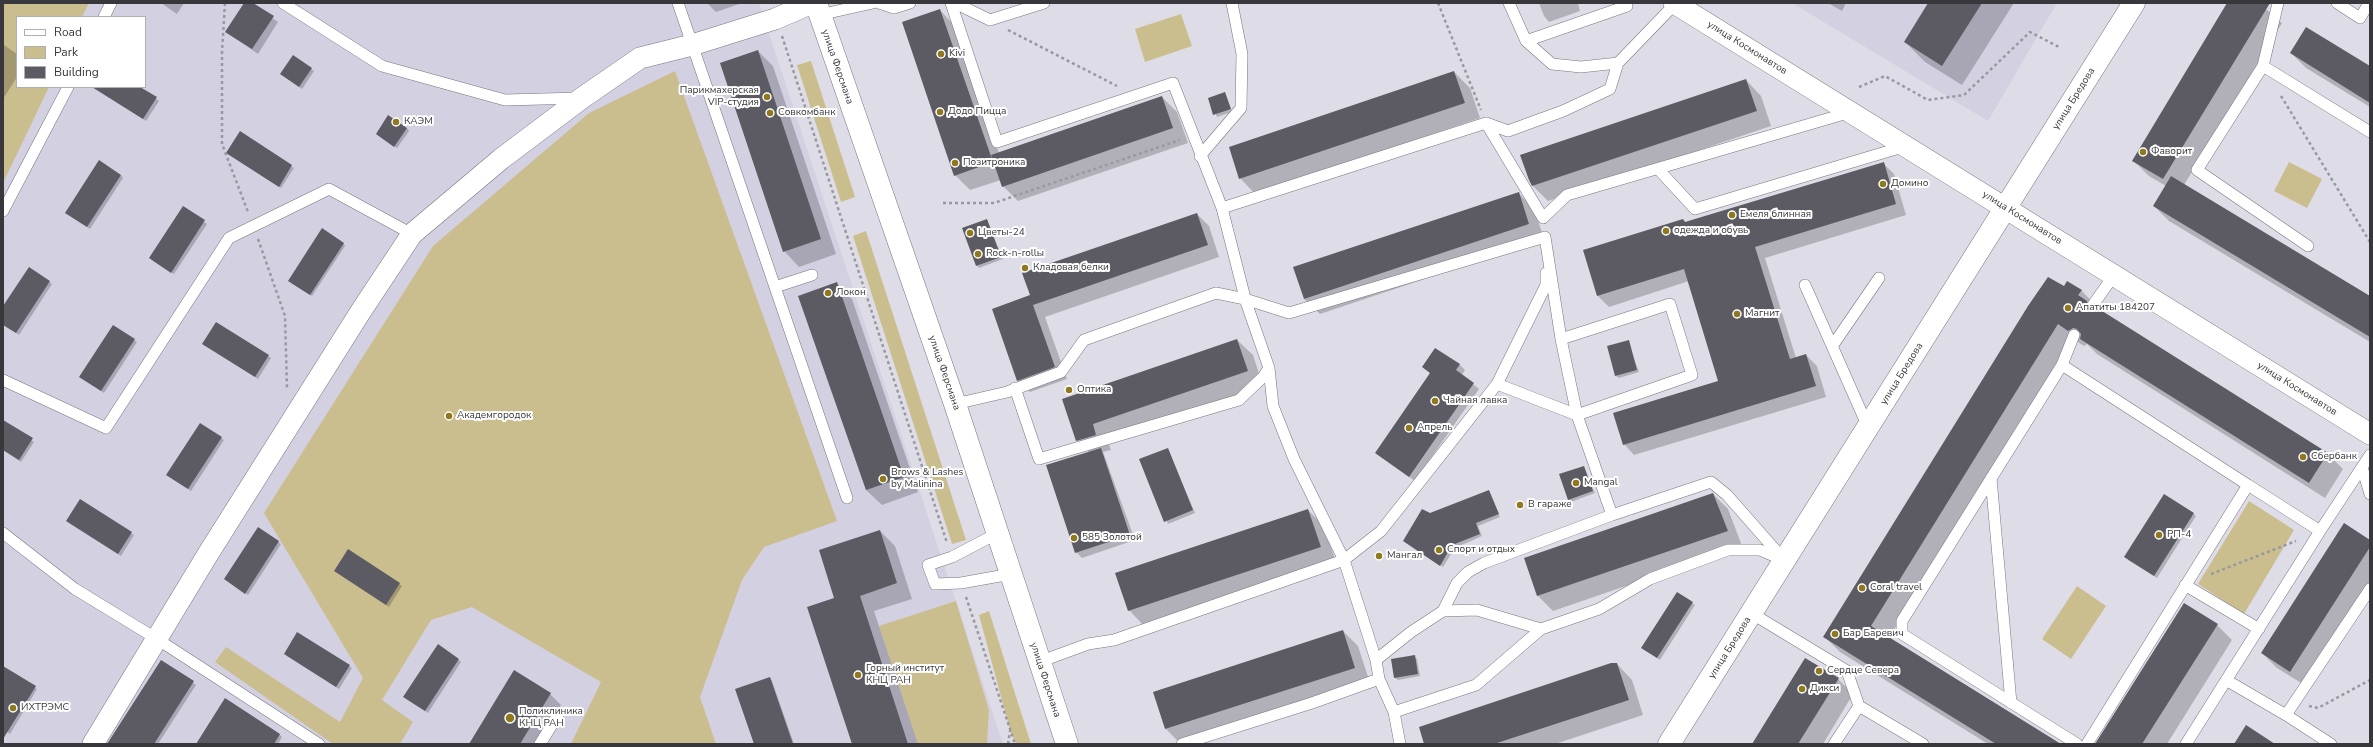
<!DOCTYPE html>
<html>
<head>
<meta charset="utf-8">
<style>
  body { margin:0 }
  #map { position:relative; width:2373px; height:747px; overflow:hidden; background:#dedde7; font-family:"Nunito Sans",sans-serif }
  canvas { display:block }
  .frame { position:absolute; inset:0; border:4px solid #38383c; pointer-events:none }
  .legend { position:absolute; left:16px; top:16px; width:130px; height:72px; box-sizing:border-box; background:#fff; border:1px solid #afafb1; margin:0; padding:5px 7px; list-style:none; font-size:12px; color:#38383c }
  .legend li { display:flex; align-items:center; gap:8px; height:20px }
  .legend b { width:20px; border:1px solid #afafb1 }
</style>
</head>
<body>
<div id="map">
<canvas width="2373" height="747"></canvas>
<div class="frame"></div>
<ul class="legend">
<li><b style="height:5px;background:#fff"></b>Road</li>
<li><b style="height:11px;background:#cbbe8e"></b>Park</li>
<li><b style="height:11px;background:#5c5a63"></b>Building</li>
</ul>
</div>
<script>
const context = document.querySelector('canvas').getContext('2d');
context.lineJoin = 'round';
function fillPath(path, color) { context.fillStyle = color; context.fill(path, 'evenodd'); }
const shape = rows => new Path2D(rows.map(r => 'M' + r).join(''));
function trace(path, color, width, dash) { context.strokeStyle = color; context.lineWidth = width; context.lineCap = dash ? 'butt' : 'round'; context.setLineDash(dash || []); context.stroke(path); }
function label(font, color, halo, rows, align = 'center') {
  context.font = font + ' "Nunito Sans",sans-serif'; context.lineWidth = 4; context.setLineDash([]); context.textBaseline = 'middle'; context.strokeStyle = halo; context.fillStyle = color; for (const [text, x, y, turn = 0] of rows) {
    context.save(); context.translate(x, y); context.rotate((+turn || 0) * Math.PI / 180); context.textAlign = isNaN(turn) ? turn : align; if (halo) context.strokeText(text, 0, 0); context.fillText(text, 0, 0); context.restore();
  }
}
const built = shape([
  [3,3,759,3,1003,744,3,744],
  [17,17,145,17,145,87,17,87],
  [1792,3,2057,3,1988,121]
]);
const green = shape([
  [3,3,89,3,82,17,17,17,17,87,49,87,3,183],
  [1181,14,1192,46,1145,62,1135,29],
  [811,61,855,197,841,202,797,65],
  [675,71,837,521,764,547,742,580,700,697,716,744,571,744,601,682,472,607,431,620,382,700,413,722,400,744,333,744,215,662,226,647,340,722,363,678,264,513,433,246,589,113],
  [2289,162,2322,179,2307,208,2274,191],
  [866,231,966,540,952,544,853,236],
  [2249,501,2294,530,2244,614,2198,584],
  [2077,586,2106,606,2071,659,2042,639],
  [956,601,989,710,987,744,918,744,879,626],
  [989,611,1031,744,1016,744,1010,730,979,615]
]);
const shadow = shape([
  [161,3,184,3,177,14],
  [245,3,251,3,278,22,258,54,226,32],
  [707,3,742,3,716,12],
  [1539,3,1578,3,1580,11,1549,22,1544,16],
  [1828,3,1846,3,1842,11],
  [1930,3,2014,3,1962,85,1925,62,1905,42],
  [2229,3,2259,3,2282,23,2184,185,2370,297,2370,342,2169,221,2154,206,2166,186,2149,176,2134,161],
  [940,10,955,26,999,153,1162,97,1177,112,1188,143,1018,201,1003,186,1001,180,970,190,955,175],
  [4,45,17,54,17,77,3,99],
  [758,51,773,66,836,254,799,267,784,251],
  [2291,53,2370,67,2370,107,2306,68],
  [311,69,314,71,302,89,284,76],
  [1454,72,1470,88,1480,118,1255,194,1240,178],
  [1746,80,1761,96,1771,126,1548,201,1533,186,1521,155],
  [92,87,139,87,159,101,146,121],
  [1225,93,1232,112,1217,117,1209,99],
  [407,128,409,131,397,148,379,136],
  [240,133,294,168,281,188,227,153],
  [1883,163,1894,174,1906,215,1765,258,1796,358,1806,355,1817,366,1826,397,1634,455,1624,444,1719,382,1689,281,1609,307,1598,296,1584,251,1683,220,1686,223],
  [121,175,123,178,90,229,69,215],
  [1518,193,1534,208,1544,239,1320,314,1304,299],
  [184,207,207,224,174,274,153,261],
  [1197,214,1209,226,1219,257,1045,317,1067,379,1030,392,1018,380,1031,296],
  [987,220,1003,259,979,268,977,265],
  [343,243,345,246,312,296,291,283],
  [29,268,52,284,19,335,3,324,3,308],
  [836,284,852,299,918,492,882,505,866,490,800,296],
  [2064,287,2081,290,2096,306,2094,309,2097,312,2099,310,2328,454,2343,469,2325,498,2097,354,2087,344,2084,346,2073,339,1889,638,2059,744,1988,744,1840,652,1825,637],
  [217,323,271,358,258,379,206,346],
  [134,340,137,342,104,393,80,377],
  [1237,340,1253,355,1263,386,1107,439,1111,450,1103,452,1135,540,1082,558,1076,552,1090,453,1077,440,1063,399],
  [1628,341,1639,372,1619,378,1616,376],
  [1435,349,1460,365,1465,370,1462,375,1479,389,1415,481,1376,453,1431,374,1423,367],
  [3,421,34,442,21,462,3,450],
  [221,438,224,440,191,491,170,477],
  [1168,449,1195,513,1168,524,1141,460],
  [1583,467,1595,493,1571,502,1569,499],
  [1489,492,1500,517,1478,526,1482,536,1455,548,1443,567,1404,541,1430,515],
  [1713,494,1728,509,1742,546,1553,611,1537,595],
  [80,500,134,535,121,556,69,523],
  [1308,510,1323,525,1336,562,1144,626,1129,610],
  [2194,514,2196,516,2157,578,2128,560],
  [258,528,281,544,248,595,225,579],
  [880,531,895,546,912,599,874,611,918,744,853,744,836,599],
  [2370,541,2370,586,2306,686,2277,668,2262,653],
  [348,551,402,586,389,607,335,571],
  [1678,593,1695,605,1660,660,1645,650],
  [2217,625,2232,640,2167,744,2096,744],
  [1343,631,1358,646,1370,683,1181,744,1166,729,1154,692],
  [298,633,352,668,339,689,287,656],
  [1414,656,1417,659,1420,676,1398,680,1395,678],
  [459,660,461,662,428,713,407,699],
  [161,661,196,685,158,744,108,744],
  [1617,664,1632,680,1643,715,1555,744,1425,744],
  [3,667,37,689,10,734,3,729],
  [770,678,772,681,794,744,755,744],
  [1838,679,1853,694,1823,744,1753,744],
  [550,694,561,705,537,744,470,744],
  [225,700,280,735,282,737,278,744,197,744]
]);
const building = shape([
  [244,3,253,3,274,16,252,49,225,32],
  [1928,3,1982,3,1942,66,1904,42],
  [2227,3,2270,3,2163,179,2132,161],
  [940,9,993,162,954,176,902,22],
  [2306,27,2370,66,2370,103,2290,53],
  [758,50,821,239,783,252,720,63],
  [293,55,312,68,299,87,280,74],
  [1454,71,1465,103,1239,179,1229,147],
  [1746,79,1757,111,1532,186,1529,180,1520,155],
  [92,87,140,87,157,97,143,119],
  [1225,92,1231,109,1213,115,1208,98],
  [1162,96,1173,128,1002,187,991,155],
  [388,115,407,128,394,147,376,134],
  [240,131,292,165,279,187,226,153],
  [99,160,121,175,87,227,65,213],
  [1884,162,1896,204,1755,247,1790,359,1806,354,1816,386,1623,445,1613,413,1718,381,1684,269,1597,296,1583,250,1683,219,1685,222],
  [2171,176,2370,296,2370,337,2153,206],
  [1519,192,1529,224,1304,299,1293,267],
  [183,206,205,220,171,273,149,258],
  [1197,213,1208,245,1033,305,1055,367,1017,381,992,309,1030,295,1022,273],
  [987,219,1001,257,976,266,962,228],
  [322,228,344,243,310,295,288,281],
  [29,267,50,281,16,333,3,325,3,306],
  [2048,277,2064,286,2067,281,2082,290,2078,295,2087,301,2087,308,2089,311,2096,311,2099,309,2328,453,2309,483,2080,339,2081,334,2077,329,2073,328,2068,331,2058,324,1871,626,2061,744,1996,744,1823,637,2028,306],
  [837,282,904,477,866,490,798,296],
  [216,322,269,355,255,377,202,344],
  [113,325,135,339,101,391,79,377],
  [1237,339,1248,371,1093,424,1096,435,1076,441,1062,399],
  [1629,340,1637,370,1615,376,1607,346],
  [1435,348,1460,364,1456,370,1474,383,1409,477,1375,453,1430,373,1422,367],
  [3,420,33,438,19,460,3,450],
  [200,423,222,437,188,489,166,475],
  [1101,448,1130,535,1075,553,1046,465],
  [1168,448,1193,510,1164,522,1139,459],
  [1584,466,1593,491,1568,500,1559,474],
  [1489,490,1499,514,1476,523,1480,534,1452,545,1440,566,1403,541,1422,509,1430,513],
  [1713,493,1728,531,1537,596,1524,558],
  [2164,494,2194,513,2154,576,2124,557],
  [80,499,132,532,118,554,66,521],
  [1308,509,1321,547,1128,611,1115,573],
  [2344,523,2370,540,2370,547,2290,672,2261,653],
  [258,527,279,541,245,594,224,579],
  [880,530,897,583,860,596,908,744,852,744,807,607,834,598,819,550],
  [348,549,400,583,386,605,334,571],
  [1677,592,1693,602,1657,658,1641,648],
  [2184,603,2218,624,2142,744,2095,744],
  [1343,630,1355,668,1165,729,1153,692],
  [297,632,350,665,336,687,284,654],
  [438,644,459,659,425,711,403,697],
  [1415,655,1418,674,1394,678,1391,659],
  [1805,658,1839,678,1798,744,1752,744],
  [161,660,194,681,154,744,107,744],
  [1611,663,1617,663,1629,700,1494,744,1424,744,1419,727],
  [3,666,36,686,3,739],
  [514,670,551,693,520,744,469,744],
  [770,677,793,744,754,744,735,689],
  [225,698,280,734,274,744,196,744],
  [2246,725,2275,744,2234,744]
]);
const path = shape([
  [225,3,222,52,222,144,248,212],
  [1438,3,1481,110],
  [1008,30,1117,86],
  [782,36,947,543],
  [1859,87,1885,76,1928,100,1964,95,2030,32,2061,48],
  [2281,96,2370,242],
  [943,203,994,203,1180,140],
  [258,239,285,316,287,389],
  [2211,574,2296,541],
  [966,597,1015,744],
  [2309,706,2318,708,2370,680],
  [1008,744,1010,731]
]);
const lane = shape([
  [283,3,382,66,505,100,580,98],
  [678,3,775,287,812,275],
  [879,3,894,8,910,3],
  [951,3,997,142,1173,83,1222,208,1486,123,1543,218,1567,195,1851,112],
  [955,3,990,20,1044,3],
  [1509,3,1526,41,1552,64,1581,67,1618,63],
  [2278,3,2263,66,2197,170,2308,246],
  [2337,3,2360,18,2369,3],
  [819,15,873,3],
  [104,17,111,3],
  [1526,41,1627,6,1626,3],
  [2263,66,2370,132],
  [1486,123,1508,131,1563,111,1610,89,1618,63,1675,4],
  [1200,156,1241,108,1242,54,1232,3],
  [1659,170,1695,209,1906,146],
  [1222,208,1245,298],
  [3,211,68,87],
  [1805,285,1868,427],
  [775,287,847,498],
  [2093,305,2114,275],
  [2074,335,2062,365,2248,485],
  [1833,345,1879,278],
  [2062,365,1902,621,1902,634,2077,744],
  [3,380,106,428,229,238,329,189,412,234],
  [1497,384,1577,415,1692,375,1670,304,1561,339],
  [1015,388,1039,459,1239,400,1263,377,1269,368],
  [955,404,1007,392,1061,372,1084,340,1216,293,1245,299],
  [2362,467,2370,494],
  [1991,478,2011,703],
  [3,533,75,589,157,639,319,744],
  [998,533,952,557,928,565,935,584,961,583,1011,574],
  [2185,585,2259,629],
  [1443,611,1457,583,1468,572,1484,563,1612,515],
  [1751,613,1847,671,1859,706,1923,744],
  [1376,660,1411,632,1443,611,1477,610,1541,629],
  [1039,662,1088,644,1114,640,1344,560,1381,531,1497,384,1546,285,1546,273],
  [2226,680,2286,715,2370,589],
  [1394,712,1476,685,1541,629,1599,609,1650,579,1728,550,1760,550,1781,559],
  [2286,715,2331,744],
  [540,744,558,715],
  [1182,744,1312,703,1379,679],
  [1400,744,1394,712,1379,679,1376,660,1344,560,1294,459,1273,406,1269,368,1245,299,1289,313,1545,237,1561,339,1577,415,1612,515,1711,482,1727,495,1785,561],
  [1834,744,1859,706],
  [2087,744,2248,485,2320,531,2370,455],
  [2186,744,2320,531]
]);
const street = shape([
  [1674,3,2370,434],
  [93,744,208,554,361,311,412,234,501,159,582,98,640,58,692,45,775,19,812,3]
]);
const secondary = shape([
  [816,3,955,404,1067,744],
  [1669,744,2134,3]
]);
const markers = [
  [941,54,4,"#8f791e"],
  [767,97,4,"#8f791e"],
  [940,112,4,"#8f791e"],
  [770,113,4,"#8f791e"],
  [396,122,4,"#8f791e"],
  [2143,152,4,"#8f791e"],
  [955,163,4,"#8f791e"],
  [1883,184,4,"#8f791e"],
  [1732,215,4,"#8f791e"],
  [1666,231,4,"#8f791e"],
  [970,233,4,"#8f791e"],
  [978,254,4,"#8f791e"],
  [1025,268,4,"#8f791e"],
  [828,293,4,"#8f791e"],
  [2068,308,4,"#8f791e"],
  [1737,314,4,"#8f791e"],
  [1069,390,4,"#8f791e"],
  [1435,401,4,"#8f791e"],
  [449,416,4,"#8f791e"],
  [1409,428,4,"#8f791e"],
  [2303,457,4,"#8f791e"],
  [883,479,4,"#8f791e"],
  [1576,483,4,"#8f791e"],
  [1520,505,4,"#8f791e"],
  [2159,535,4,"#8f791e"],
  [1074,538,4,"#8f791e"],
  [1439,550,4,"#8f791e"],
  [1379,556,4,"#8f791e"],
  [1862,588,4,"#8f791e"],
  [1835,634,4,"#8f791e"],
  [1819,671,4,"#8f791e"],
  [858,675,4,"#8f791e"],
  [1802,689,4,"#8f791e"],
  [13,708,4,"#8f791e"],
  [510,718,5,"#8f791e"]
];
const streetNames = [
  ["улица Космонавтов",1747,48,32],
  ["улица Ферсмана",837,67,71],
  ["улица Бредова",2074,99,-58],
  ["улица Космонавтов",2022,218,32],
  ["улица Ферсмана",944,373,71],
  ["улица Бредова",1902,374,-58],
  ["улица Космонавтов",2297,389,32],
  ["улица Бредова",1730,648,-58],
  ["улица Ферсмана",1045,680,72]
];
const poiNames = [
  ["Kivi",949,54],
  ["Парикмахерская",759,91,"right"],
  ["VIP-студия",759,103,"right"],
  ["Додо Пицца",948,112],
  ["Совкомбанк",778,113],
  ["КАЭМ",404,122],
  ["Фаворит",2151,152],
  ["Позитроника",963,163],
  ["Домино",1891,184],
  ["Емеля блинная",1740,215],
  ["одежда и обувь",1674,231],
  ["Цветы-24",978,233],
  ["Rock-n-rollы",986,254],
  ["Кладовая белки",1033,268],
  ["Локон",836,293],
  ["Апатиты 184207",2076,308],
  ["Магнит",1745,314],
  ["Оптика",1077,390],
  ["Чайная лавка",1443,401],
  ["Академгородок",457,416],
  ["Апрель",1417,428],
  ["Сбербанк",2311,457],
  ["Brows & Lashes",891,473],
  ["by Malinina",891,485],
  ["Mangal",1584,483],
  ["В гараже",1528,505],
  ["РП-4",2167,535],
  ["585 Золотой",1082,538],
  ["Спорт и отдых",1447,550],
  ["Мангал",1387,556],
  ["Coral travel",1870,588],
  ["Бар Баревич",1843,634],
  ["Горный институт",866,669],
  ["КНЦ РАН",866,681],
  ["Сердце Севера",1827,671],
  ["Дикси",1810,689],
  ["ИХТРЭМС",21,708],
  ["Поликлиника",519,712],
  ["КНЦ РАН",519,724]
];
fillPath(built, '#d3d0e2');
fillPath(green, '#cbbe8e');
fillPath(shadow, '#0003');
fillPath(building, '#5c5a63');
trace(lane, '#77757e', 12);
trace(street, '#77757e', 22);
trace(secondary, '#77757e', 23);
trace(path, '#98989f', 2.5, [3, 3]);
trace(lane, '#fff', 11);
trace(street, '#fff', 21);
trace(secondary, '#fff', 22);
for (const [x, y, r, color] of markers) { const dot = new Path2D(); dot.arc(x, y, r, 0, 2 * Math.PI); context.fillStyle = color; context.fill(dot); trace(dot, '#fff', 1.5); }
label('10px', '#38383c', '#fff', streetNames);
label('10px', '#38383c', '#fff', poiNames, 'left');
</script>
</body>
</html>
